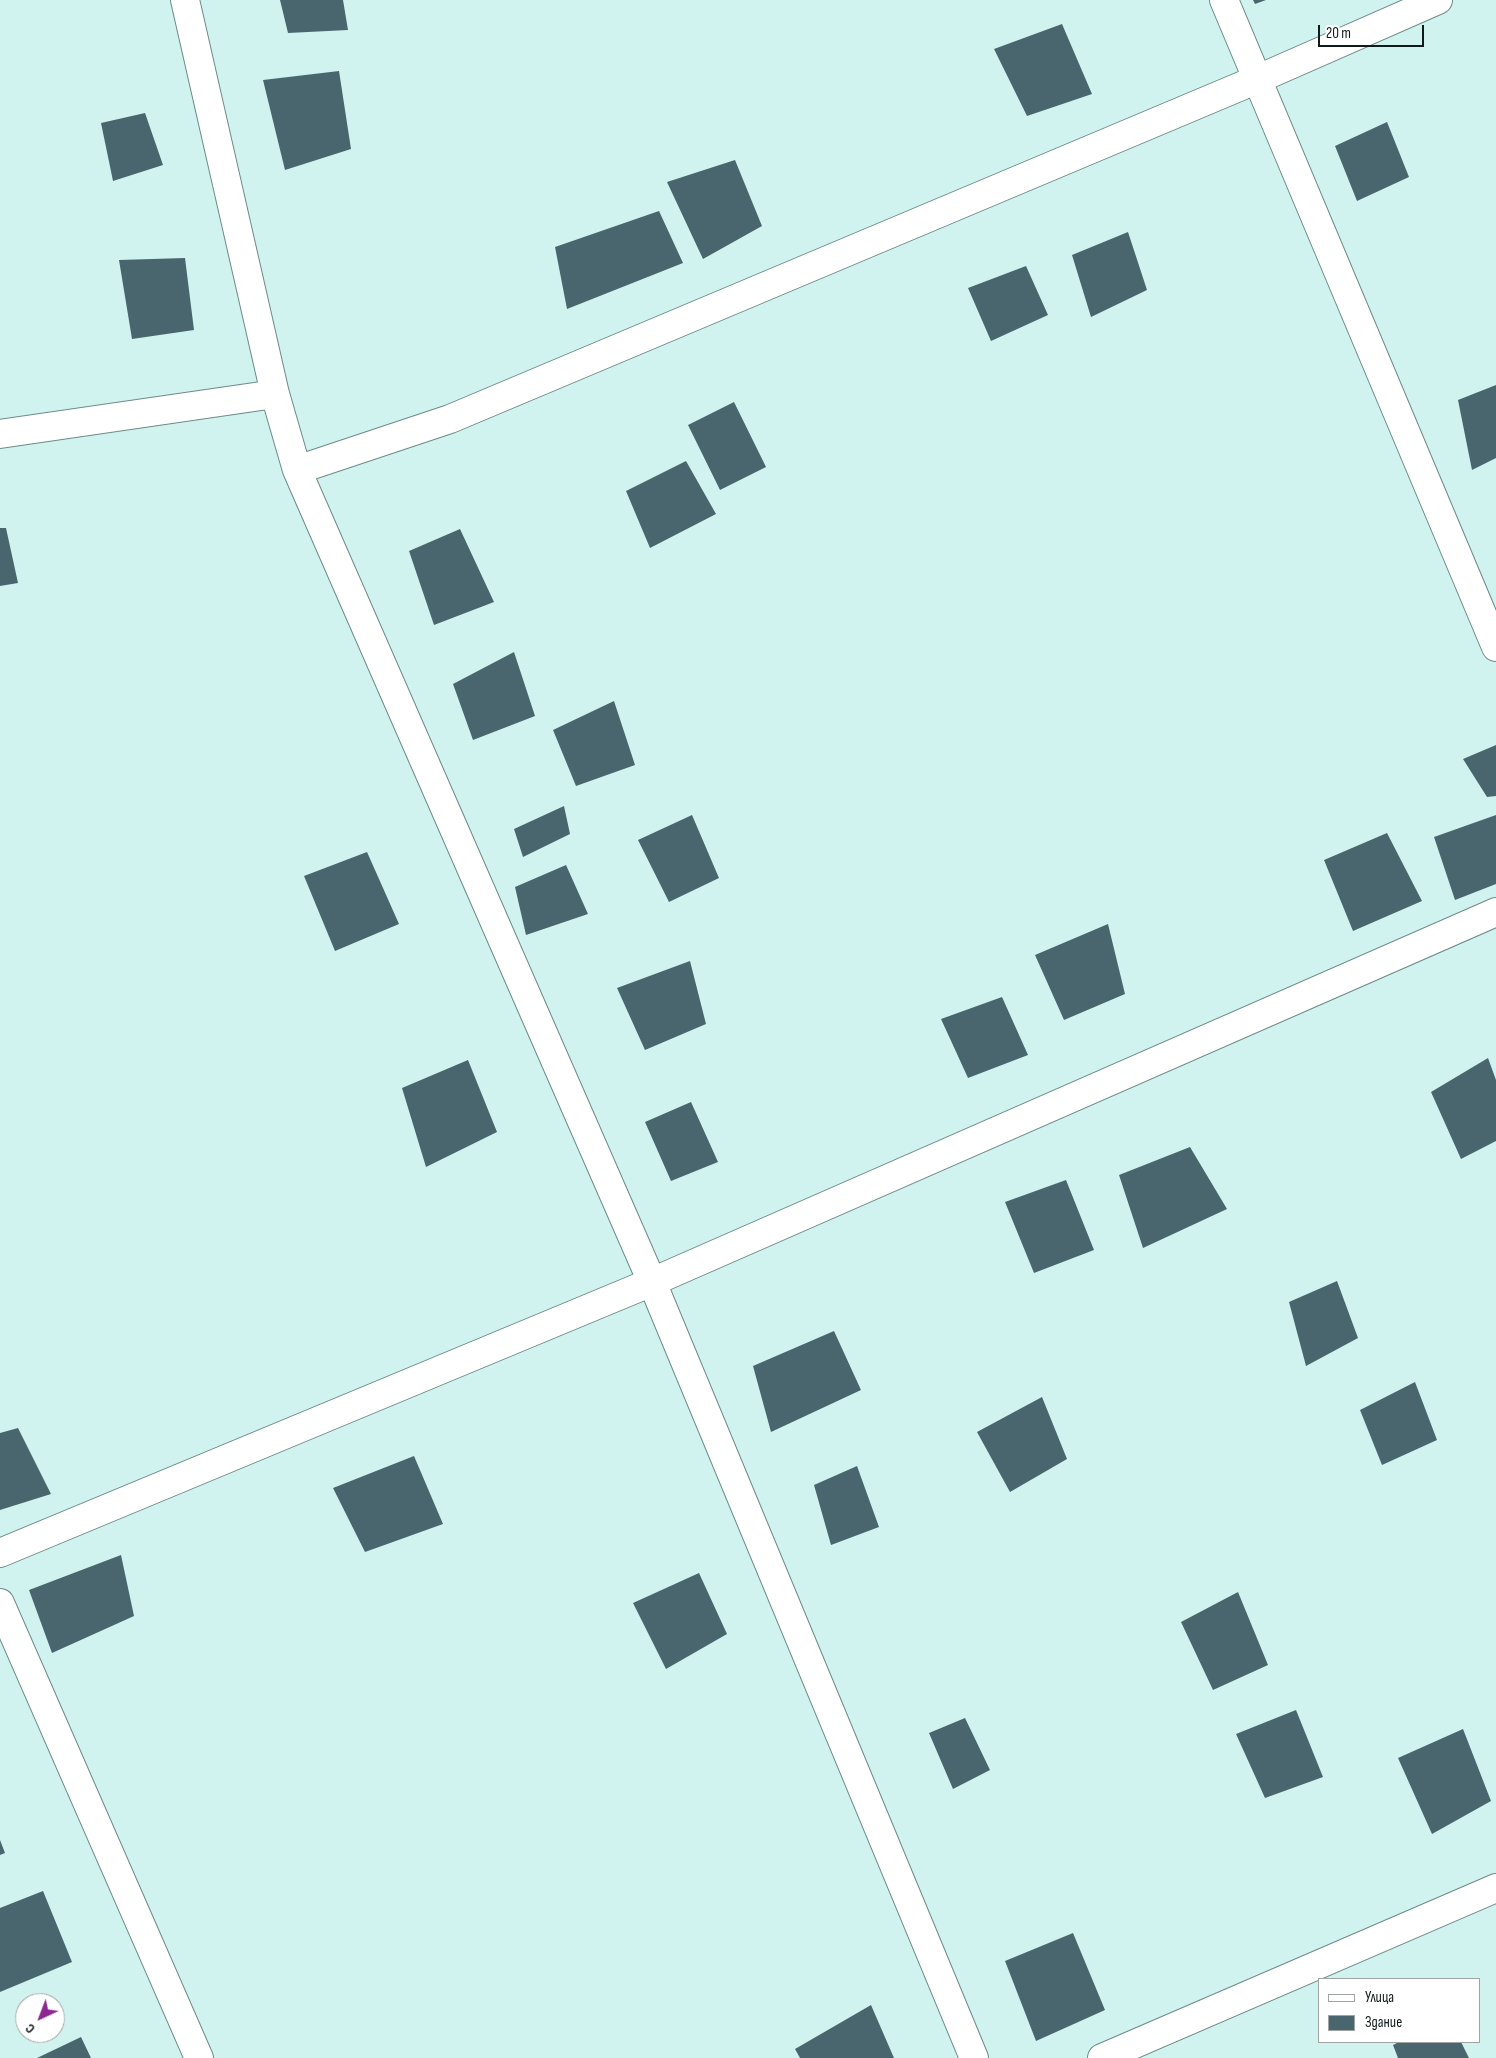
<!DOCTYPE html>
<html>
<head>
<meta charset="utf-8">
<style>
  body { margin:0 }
  #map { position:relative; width:1496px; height:2058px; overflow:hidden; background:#d1f3ef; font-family:"Sofia Sans Condensed",sans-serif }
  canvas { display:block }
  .legend { position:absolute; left:1318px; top:1978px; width:162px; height:65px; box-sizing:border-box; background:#fff; border:1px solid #9fa4a3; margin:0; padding:6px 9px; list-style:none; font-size:15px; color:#0f1b1a }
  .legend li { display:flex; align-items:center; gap:10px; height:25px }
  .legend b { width:25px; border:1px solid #9fa4a3 }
  .north { position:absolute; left:15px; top:1993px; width:50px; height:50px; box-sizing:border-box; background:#fff; border:1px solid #9fa4a3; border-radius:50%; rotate:223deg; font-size:14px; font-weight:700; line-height:20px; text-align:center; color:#0f1b1a }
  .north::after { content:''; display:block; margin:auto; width:18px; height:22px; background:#8c2890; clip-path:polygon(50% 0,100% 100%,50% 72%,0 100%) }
  .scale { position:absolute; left:1318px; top:25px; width:106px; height:22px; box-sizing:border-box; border:2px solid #0f1b1a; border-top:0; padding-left:6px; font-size:15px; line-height:18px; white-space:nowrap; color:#0f1b1a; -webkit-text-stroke:4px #fff; paint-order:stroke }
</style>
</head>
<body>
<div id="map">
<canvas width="1496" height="2058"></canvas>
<ul class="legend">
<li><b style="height:6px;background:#fff"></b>Улица</li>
<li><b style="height:14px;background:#49666e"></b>Здание</li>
</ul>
<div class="north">С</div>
<div class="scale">20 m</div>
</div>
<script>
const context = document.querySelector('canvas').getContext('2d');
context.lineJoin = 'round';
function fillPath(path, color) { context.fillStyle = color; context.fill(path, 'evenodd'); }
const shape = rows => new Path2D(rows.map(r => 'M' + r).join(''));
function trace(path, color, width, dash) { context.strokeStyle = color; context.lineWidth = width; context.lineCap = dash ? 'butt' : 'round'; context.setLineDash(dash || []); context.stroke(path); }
const building = shape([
  [280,0,343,0,348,30,288,33],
  [1253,0,1266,0,1255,4],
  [1062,24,1092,94,1027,116,994,49],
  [339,71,351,149,285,170,263,80],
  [145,113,163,165,113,181,101,123],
  [1387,122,1409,177,1357,201,1335,146],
  [735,160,762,226,703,259,667,182],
  [659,211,683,263,567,309,555,247],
  [1128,232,1147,290,1091,317,1072,255],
  [185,258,194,330,132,339,119,260],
  [1026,266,1048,315,991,341,968,288],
  [1496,385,1496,458,1472,470,1458,400],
  [734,402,766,467,720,490,688,425],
  [686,461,716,514,650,548,626,491],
  [0,528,6,528,18,583,0,586],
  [460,529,494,602,434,625,409,551],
  [514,652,535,716,473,740,453,684],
  [614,701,635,765,576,786,553,730],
  [1496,745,1496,796,1487,797,1463,759],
  [564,806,570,834,523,857,514,829],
  [692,815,719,878,669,902,638,840],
  [1496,815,1496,884,1455,900,1434,837],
  [1387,833,1422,901,1353,931,1324,860],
  [367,852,399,924,335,951,304,876],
  [566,865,588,914,526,935,515,887],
  [1108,924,1125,994,1064,1020,1035,955],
  [690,961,706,1024,645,1050,617,988],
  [1002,997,1028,1055,968,1078,941,1019],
  [1488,1058,1496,1080,1496,1141,1461,1159,1431,1092],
  [468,1060,497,1132,426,1167,402,1088],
  [691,1102,718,1162,671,1181,645,1122],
  [1190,1147,1227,1209,1143,1248,1119,1175],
  [1066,1180,1094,1250,1034,1273,1005,1202],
  [1337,1281,1358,1338,1306,1366,1289,1302],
  [834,1331,861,1390,771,1432,753,1366],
  [1415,1382,1437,1440,1382,1465,1360,1410],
  [1042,1397,1067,1459,1010,1492,977,1432],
  [18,1428,51,1494,0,1510,0,1433],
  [414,1456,443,1524,365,1552,333,1488],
  [857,1466,879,1527,831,1545,814,1485],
  [121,1555,134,1616,52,1653,29,1590],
  [699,1573,727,1634,666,1669,633,1603],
  [1238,1592,1268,1665,1213,1690,1181,1622],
  [1296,1710,1323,1777,1265,1798,1236,1734],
  [965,1718,990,1770,953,1789,929,1733],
  [1463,1729,1491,1801,1432,1834,1398,1758],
  [0,1840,5,1853,0,1855],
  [43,1891,72,1962,0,1992,0,1908],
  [1073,1933,1105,2010,1036,2041,1005,1961],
  [871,2005,894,2058,800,2058,795,2049],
  [81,2037,91,2058,37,2058],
  [1399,2042,1461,2042,1469,2058,1398,2058,1393,2045]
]);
const minor = shape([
  [185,0,275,394,297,470,652,1282,974,2058],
  [1224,0,1496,647],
  [0,434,275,394],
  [297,470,450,419,1258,79,1438,0],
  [0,1553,652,1282,1496,912],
  [0,1603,199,2058],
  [1102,2058,1496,1888]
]);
fillPath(building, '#49666e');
trace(minor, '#6c8b88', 30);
trace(minor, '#fff', 28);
</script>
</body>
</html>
